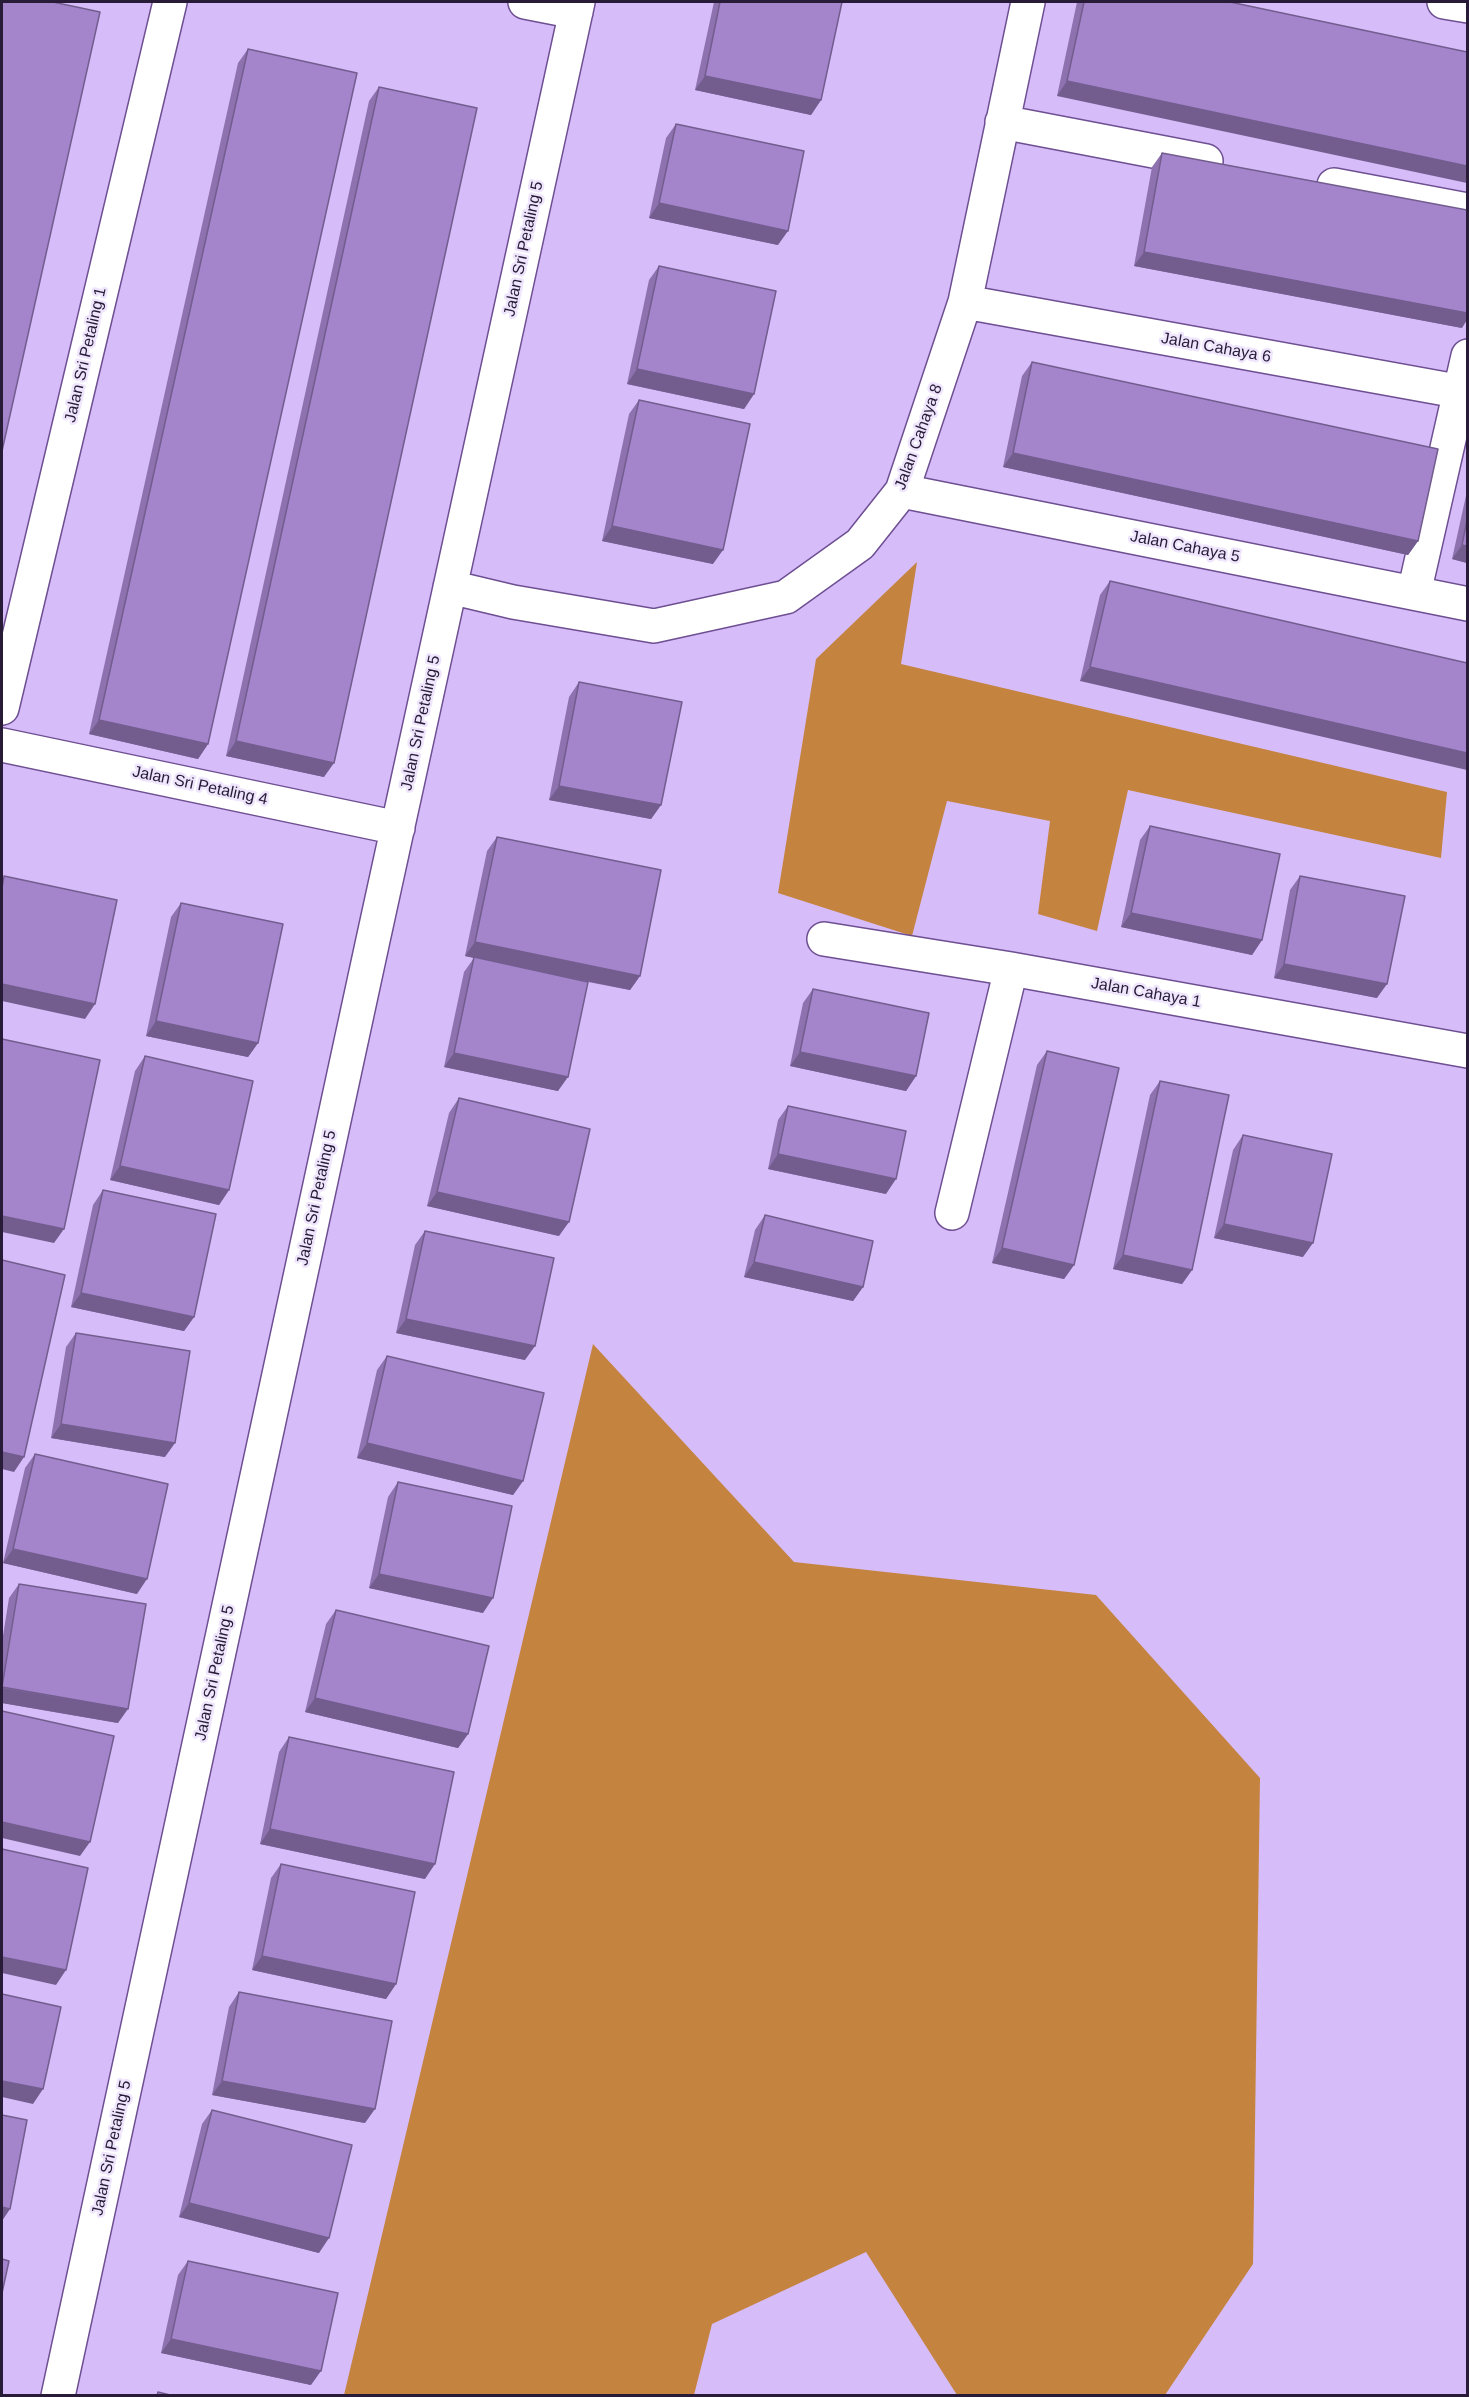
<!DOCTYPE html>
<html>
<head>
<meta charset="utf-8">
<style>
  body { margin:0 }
  #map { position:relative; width:1469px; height:2397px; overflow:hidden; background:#d6bdf9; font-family:Arial,sans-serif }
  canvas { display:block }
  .frame { position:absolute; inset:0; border:3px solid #271b37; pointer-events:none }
</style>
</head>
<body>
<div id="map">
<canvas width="1469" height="2397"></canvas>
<div class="frame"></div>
</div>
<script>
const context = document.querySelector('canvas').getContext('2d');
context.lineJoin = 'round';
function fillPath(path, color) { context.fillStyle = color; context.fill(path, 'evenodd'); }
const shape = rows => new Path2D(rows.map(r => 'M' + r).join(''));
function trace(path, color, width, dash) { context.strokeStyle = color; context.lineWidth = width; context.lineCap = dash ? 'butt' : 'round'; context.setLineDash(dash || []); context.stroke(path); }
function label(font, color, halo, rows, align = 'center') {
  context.font = font + ' Arial,sans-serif'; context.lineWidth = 5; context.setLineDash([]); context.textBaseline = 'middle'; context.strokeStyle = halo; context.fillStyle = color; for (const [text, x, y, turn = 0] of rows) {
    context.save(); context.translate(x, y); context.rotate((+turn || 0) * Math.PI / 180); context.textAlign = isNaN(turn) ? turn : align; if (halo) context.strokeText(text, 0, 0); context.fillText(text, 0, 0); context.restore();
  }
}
const forest = shape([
  [917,562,901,664,1447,792,1441,858,1128,790,1097,931,1038,914,1050,821,947,801,912,936,778,893,816,659],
  [593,1344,794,1562,1096,1595,1260,1778,1253,2264,1165,2395,957,2395,866,2252,712,2324,694,2395,344,2395]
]);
const minor = shape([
  [525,2,576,12],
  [1444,2,1468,6],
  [1002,122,1206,161],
  [1334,185,1468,210],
  [965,302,1468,393],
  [902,491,1468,604],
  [450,587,513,602,654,626,786,597,860,544,902,491,965,302,1028,2],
  [1414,593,1468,356],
  [2,708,170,2],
  [2,745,398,828],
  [824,939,1011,969,1468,1051],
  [952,1213,1011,969],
  [58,2396,373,940,578,2]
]);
const wall = shape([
  [714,2,842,2,821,100,811,115,695,90],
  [1077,2,1230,2,1057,96],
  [248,49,208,744,198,759,89,734,238,63],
  [379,87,324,777,226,756,369,101],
  [676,124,778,245,649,218,666,138],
  [1162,153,1462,328,1134,266,1152,167],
  [659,266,754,394,744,409,627,384,649,280],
  [1032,362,1418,541,1408,555,1003,467,1022,376],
  [639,400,713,564,602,541,629,414],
  [1467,491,1467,563,1452,559],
  [1110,581,1467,663,1080,681,1100,595],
  [579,682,661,805,651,819,549,800,569,697],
  [1150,826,1262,940,1252,955,1121,927,1140,840],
  [497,837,640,976,630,990,588,982,558,1091,444,1067,464,972,474,958,465,956,487,851],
  [1300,876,1377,998,1274,978,1290,890],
  [181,903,258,1043,248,1057,146,1036,171,917],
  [813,989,916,1076,906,1091,790,1066,803,1003],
  [1047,1051,1074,1265,1064,1279,992,1263,1037,1065],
  [145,1056,229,1190,219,1205,110,1180,135,1071],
  [1160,1081,1192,1270,1182,1284,1113,1269,1150,1095],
  [459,1098,559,1236,427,1206,449,1113],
  [788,1106,886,1194,768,1169,778,1120],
  [1243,1135,1303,1257,1214,1238,1233,1150],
  [103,1190,194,1317,184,1331,71,1307,93,1205],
  [765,1215,863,1287,853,1301,744,1277,755,1230],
  [425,1231,525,1360,396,1333,415,1245],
  [76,1333,165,1457,51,1438,66,1347],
  [387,1356,523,1481,513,1495,357,1458,377,1370],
  [35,1454,137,1594,3,1563,25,1468],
  [398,1482,483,1613,369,1588,388,1497],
  [19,1584,118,1723,2,1703,2,1642,9,1598],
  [336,1610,468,1734,458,1748,305,1712,326,1624],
  [289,1737,425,1879,260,1844,279,1752],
  [281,1864,396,1984,386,1999,252,1970,271,1878],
  [239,1992,365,2123,212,2095,229,2007],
  [212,2110,319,2253,179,2217,202,2124],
  [188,2261,311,2385,161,2353,178,2275]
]);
const shadedWall = shape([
  [705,76,821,100,811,115,695,90],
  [1067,81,1467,166,1467,183,1057,96],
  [659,203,788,231,778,245,649,218],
  [1144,252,1467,313,1467,320,1462,328,1134,266],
  [637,369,754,394,744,409,627,384],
  [1013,453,1418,541,1408,555,1003,467],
  [612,526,723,550,713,564,602,541],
  [1462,545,1467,546,1467,563,1452,559],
  [1090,667,1467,753,1467,770,1080,681],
  [99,720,208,744,198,759,89,734],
  [236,741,334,763,324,777,226,756],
  [559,786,661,805,651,819,549,800],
  [1131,913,1262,940,1252,955,1121,927],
  [475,942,640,976,630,990,465,956],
  [1284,964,1387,984,1377,998,1274,978],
  [2,984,95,1004,85,1019,2,1001],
  [156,1021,258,1043,248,1057,146,1036],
  [800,1052,916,1076,906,1091,790,1066],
  [454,1053,568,1077,558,1091,444,1067],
  [778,1154,896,1179,886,1194,768,1169],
  [120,1166,229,1190,219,1205,110,1180],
  [437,1192,569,1222,559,1236,427,1206],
  [2,1216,64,1229,54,1243,2,1232],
  [1224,1224,1313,1243,1303,1257,1214,1238],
  [1002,1248,1074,1265,1064,1279,992,1263],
  [1123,1255,1192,1270,1182,1284,1113,1269],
  [754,1262,863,1287,853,1301,744,1277],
  [81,1293,194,1317,184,1331,71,1307],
  [406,1319,535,1346,525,1360,396,1333],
  [61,1424,175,1443,165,1457,51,1438],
  [367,1443,523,1481,513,1495,357,1458],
  [2,1452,24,1457,14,1472,2,1469],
  [13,1549,147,1579,137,1594,3,1563],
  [379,1574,493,1598,483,1613,369,1588],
  [2,1688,128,1709,118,1723,2,1703],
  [315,1698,468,1734,458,1748,305,1712],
  [2,1822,90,1842,80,1856,2,1838],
  [270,1829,435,1864,425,1879,260,1844],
  [262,1956,396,1984,386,1999,252,1970],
  [2,1957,66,1970,56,1985,2,1973],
  [2,2081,43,2089,33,2104,2,2097],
  [222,2081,375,2109,365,2123,212,2095],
  [189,2203,329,2238,319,2253,179,2217],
  [2,2207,10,2209,2,2221],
  [171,2339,321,2371,311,2385,161,2353]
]);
const building = shape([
  [2,2,53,2,100,12,2,451,2,2],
  [720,2,842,2,821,100,705,76,720,2],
  [1084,2,1230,2,1467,52,1467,166,1067,81,1084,2],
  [248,49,357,73,208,744,99,720,248,49],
  [379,87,477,108,334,763,236,741,379,87],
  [676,124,804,151,788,231,659,203,676,124],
  [1162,153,1467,210,1467,313,1144,252,1162,153],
  [659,266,776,291,754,394,637,369,659,266],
  [1032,362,1438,449,1418,541,1013,453,1032,362],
  [639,400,750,424,723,550,612,526,639,400],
  [1467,520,1467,546,1462,545,1467,520],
  [1110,581,1467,663,1467,753,1090,667,1110,581],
  [579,682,682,702,661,805,559,786,579,682],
  [1150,826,1280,854,1262,940,1131,913,1150,826],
  [497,837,661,870,640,976,475,942,497,837],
  [4,876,117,900,95,1004,2,984,2,888,4,876],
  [1300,876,1405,896,1387,984,1284,964,1300,876],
  [181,903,283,924,258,1043,156,1021,181,903],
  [474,957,588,982,568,1077,454,1053,474,957],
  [813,989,929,1013,916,1076,800,1052,813,989],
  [2,1039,100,1060,64,1229,2,1216,2,1039],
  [1047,1051,1119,1068,1074,1265,1002,1248,1047,1051],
  [145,1056,253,1081,229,1190,120,1166,145,1056],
  [1160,1081,1229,1095,1192,1270,1123,1255,1160,1081],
  [459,1098,590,1129,569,1222,437,1192,459,1098],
  [788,1106,906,1131,896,1179,778,1154,788,1106],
  [1243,1135,1332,1154,1313,1243,1224,1224,1243,1135],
  [103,1190,216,1214,194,1317,81,1293,103,1190],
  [765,1215,873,1241,863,1287,754,1262,765,1215],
  [425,1231,554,1258,535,1346,406,1319,425,1231],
  [2,1260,65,1275,24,1457,2,1452,2,1260],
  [76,1333,190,1351,175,1443,61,1424,76,1333],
  [387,1356,544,1393,523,1481,367,1443,387,1356],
  [35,1454,168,1484,147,1579,13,1549,35,1454],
  [398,1482,512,1506,493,1598,379,1574,398,1482],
  [19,1584,146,1604,128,1709,2,1687,19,1584],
  [336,1610,489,1646,468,1734,315,1698,336,1610],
  [2,1711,114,1736,90,1842,2,1822,2,1711],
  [289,1737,454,1772,435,1864,270,1829,289,1737],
  [2,1849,88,1868,66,1970,2,1957,2,1849],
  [281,1864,415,1892,396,1984,262,1956,281,1864],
  [239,1992,392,2021,375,2109,222,2081,239,1992],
  [2,1994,61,2007,43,2089,2,2081,2,1994],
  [212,2110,352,2145,329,2238,189,2203,212,2110],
  [2,2115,27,2120,10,2209,2,2207,2,2115],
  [2,2259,9,2261,2,2293,2,2259],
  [188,2261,338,2293,321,2371,171,2339,188,2261],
  [158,2392,174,2396,157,2396,158,2392]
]);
const streetNames = [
  ["Jalan Sri Petaling 5",524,249,-78],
  ["Jalan Cahaya 6",1216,348,10],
  ["Jalan Sri Petaling 1",86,355,-77],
  ["Jalan Cahaya 8",919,437,-70],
  ["Jalan Cahaya 5",1185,547,11],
  ["Jalan Sri Petaling 5",421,723,-78],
  ["Jalan Sri Petaling 4",200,786,12],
  ["Jalan Cahaya 1",1146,993,10],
  ["Jalan Sri Petaling 5",317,1198,-78],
  ["Jalan Sri Petaling 5",215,1673,-78],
  ["Jalan Sri Petaling 5",112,2148,-78]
];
fillPath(forest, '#c58340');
trace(minor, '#6e4f92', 36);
trace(minor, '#fff', 33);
fillPath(wall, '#8d72af');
fillPath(shadedWall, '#735d8f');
fillPath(building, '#a485cc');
trace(building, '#735d8f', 1.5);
label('16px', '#271b37', '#efe6fd', streetNames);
</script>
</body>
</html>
